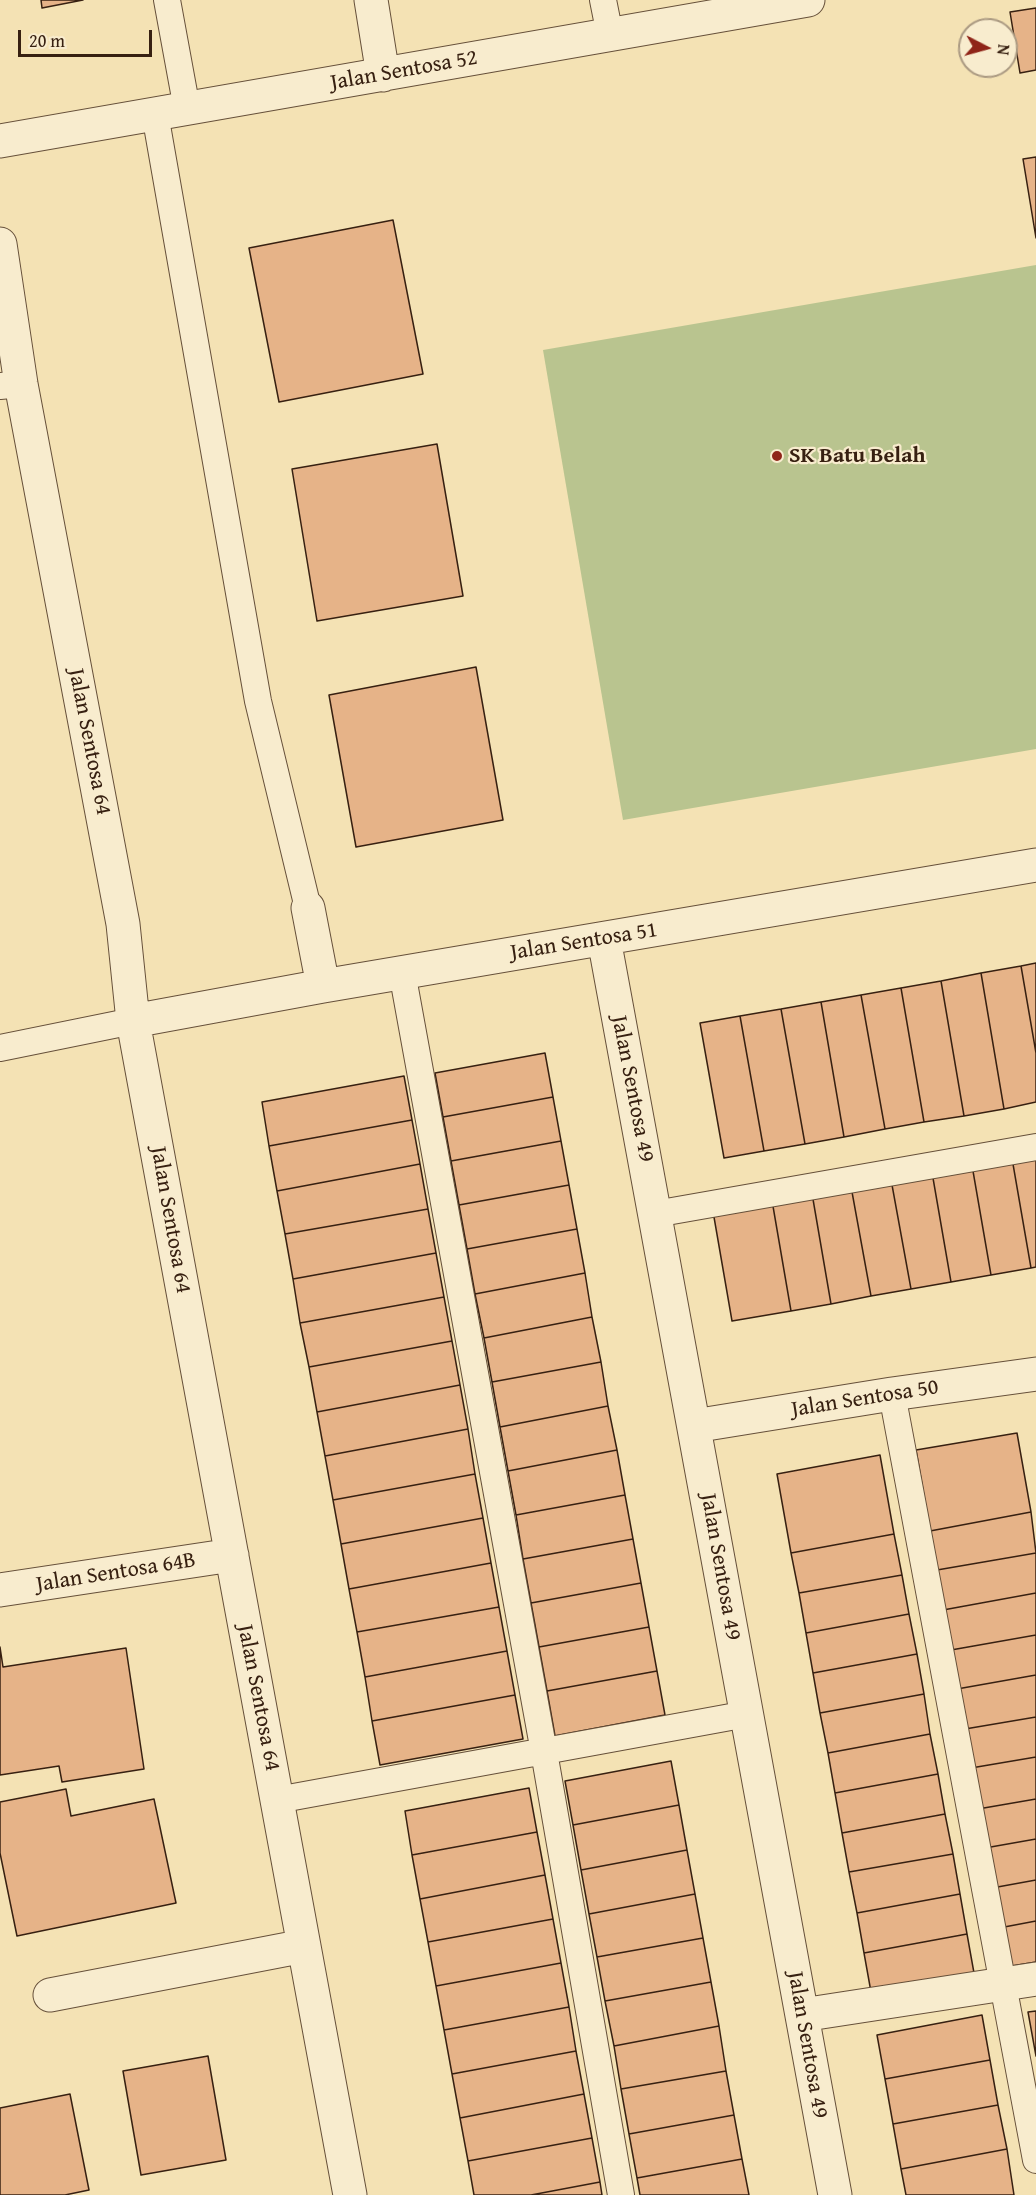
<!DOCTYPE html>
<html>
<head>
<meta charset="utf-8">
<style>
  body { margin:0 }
  #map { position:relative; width:1036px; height:2195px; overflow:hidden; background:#f4e2b4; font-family:"Gentium Book Plus",serif }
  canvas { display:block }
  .north { position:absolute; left:958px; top:18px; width:60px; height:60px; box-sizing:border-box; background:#f8ecce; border:2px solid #ab9a82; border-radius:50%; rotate:96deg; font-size:16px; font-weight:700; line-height:24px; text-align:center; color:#372011 }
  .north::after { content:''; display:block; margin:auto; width:21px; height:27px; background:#8f2418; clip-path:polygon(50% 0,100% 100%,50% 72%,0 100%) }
  .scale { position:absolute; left:18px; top:30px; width:134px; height:27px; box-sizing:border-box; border:3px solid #372011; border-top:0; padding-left:8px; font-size:18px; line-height:21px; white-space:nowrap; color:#372011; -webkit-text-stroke:4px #f8ecce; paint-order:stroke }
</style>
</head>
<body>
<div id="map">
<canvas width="1036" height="2195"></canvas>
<div class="north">N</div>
<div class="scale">20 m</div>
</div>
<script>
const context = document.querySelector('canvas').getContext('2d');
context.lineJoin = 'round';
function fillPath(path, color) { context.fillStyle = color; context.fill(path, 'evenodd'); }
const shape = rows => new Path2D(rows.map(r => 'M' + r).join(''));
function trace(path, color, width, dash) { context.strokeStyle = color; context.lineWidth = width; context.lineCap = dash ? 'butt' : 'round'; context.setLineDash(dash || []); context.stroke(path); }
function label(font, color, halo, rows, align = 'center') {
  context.font = font + ' "Gentium Book Plus",serif'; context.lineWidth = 4.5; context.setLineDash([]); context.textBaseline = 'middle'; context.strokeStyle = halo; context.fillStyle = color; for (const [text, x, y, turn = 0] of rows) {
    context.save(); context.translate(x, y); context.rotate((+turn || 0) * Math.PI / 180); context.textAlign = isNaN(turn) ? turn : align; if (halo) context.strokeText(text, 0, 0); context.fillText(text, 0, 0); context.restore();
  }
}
const green = shape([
  [1036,265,1036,749,623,820,543,350]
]);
const building = shape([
  [41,0,83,0,42,8,41,0],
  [1036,8,1036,70,1020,73,1010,12,1036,8],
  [1036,157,1036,238,1023,159,1036,157],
  [393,220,423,374,279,402,249,248,393,220],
  [437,444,463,596,317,621,292,469,437,444],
  [476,667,503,820,356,847,329,695,476,667],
  [1036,963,1036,1053,1021,966,1036,963],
  [1021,966,1036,1053,1036,1102,1004,1109,981,973,1021,966],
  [981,973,1004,1109,964,1116,941,981,981,973],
  [941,981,964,1116,924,1122,901,988,941,981],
  [901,988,924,1122,885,1129,861,995,901,988],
  [861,995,885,1129,844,1137,821,1002,861,995],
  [821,1002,844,1137,805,1144,781,1009,821,1002],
  [781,1009,805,1144,764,1151,740,1016,781,1009],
  [740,1016,764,1151,724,1158,700,1023,740,1016],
  [545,1053,553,1097,443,1117,435,1073,545,1053],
  [404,1076,412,1120,269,1146,262,1102,404,1076],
  [553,1097,561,1141,451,1161,443,1117,553,1097],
  [412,1120,420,1164,277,1191,269,1146,412,1120],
  [1036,1136,1036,1267,1031,1268,1009,1141,1036,1136],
  [561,1141,569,1185,459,1205,451,1161,561,1141],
  [1009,1141,1031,1268,991,1275,969,1148,1009,1141],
  [969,1148,991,1275,951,1282,929,1155,969,1148],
  [929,1155,951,1282,911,1289,888,1163,929,1155],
  [888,1163,911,1289,871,1296,848,1170,888,1163],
  [420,1164,428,1209,285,1234,277,1191,420,1164],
  [848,1170,871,1296,831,1304,809,1176,848,1170],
  [809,1176,831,1304,791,1311,769,1183,809,1176],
  [769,1183,791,1311,732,1321,710,1194,769,1183],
  [569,1185,577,1229,467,1249,459,1205,569,1185],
  [428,1209,436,1253,293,1279,285,1234,428,1209],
  [577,1229,585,1273,475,1294,467,1249,577,1229],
  [436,1253,444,1297,300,1323,293,1279,436,1253],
  [585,1273,592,1317,484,1338,475,1294,585,1273],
  [444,1297,452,1341,309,1367,300,1323,444,1297],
  [592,1317,601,1362,492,1382,484,1338,592,1317],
  [452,1341,460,1385,317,1412,309,1367,452,1341],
  [601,1362,608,1406,500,1427,492,1382,601,1362],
  [460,1385,468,1429,325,1456,317,1412,460,1385],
  [608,1406,617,1450,508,1471,500,1427,608,1406],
  [468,1429,475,1474,333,1500,325,1456,468,1429],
  [1017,1433,1031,1512,930,1531,916,1450,1017,1433],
  [617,1450,625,1495,516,1515,508,1471,617,1450],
  [880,1455,894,1534,791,1553,777,1474,880,1455],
  [475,1474,483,1518,341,1544,333,1500,475,1474],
  [625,1495,633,1539,523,1559,516,1515,625,1495],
  [1031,1512,1036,1553,937,1570,930,1531,1031,1512],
  [483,1518,491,1563,349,1589,341,1544,483,1518],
  [894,1534,902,1575,799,1593,791,1553,894,1534],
  [633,1539,641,1583,531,1603,523,1559,633,1539],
  [1036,1553,1036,1593,943,1610,937,1570,1036,1553],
  [491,1563,499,1607,357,1632,349,1589,491,1563],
  [902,1575,909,1614,806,1633,799,1593,902,1575],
  [641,1583,649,1627,539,1647,531,1603,641,1583],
  [1036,1593,1036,1635,951,1650,943,1610,1036,1593],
  [499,1607,507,1651,365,1677,357,1632,499,1607],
  [909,1614,917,1654,813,1673,806,1633,909,1614],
  [649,1627,657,1671,547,1691,539,1647,649,1627],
  [1036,1635,1036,1675,957,1689,951,1650,1036,1635],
  [0,1647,3,1667,126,1648,144,1769,62,1782,59,1766,0,1775,0,1647],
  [507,1651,515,1695,372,1721,365,1677,507,1651],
  [917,1654,924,1694,820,1713,813,1673,917,1654],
  [657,1671,665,1715,555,1736,547,1691,657,1671],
  [1036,1675,1036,1717,965,1729,957,1689,1036,1675],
  [924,1694,930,1734,828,1753,820,1713,924,1694],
  [515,1695,523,1739,380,1765,372,1721,515,1695],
  [1036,1717,1036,1757,971,1768,965,1729,1036,1717],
  [930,1734,938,1774,835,1793,828,1753,930,1734],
  [1036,1757,1036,1799,978,1809,971,1768,1036,1757],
  [671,1761,679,1805,573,1825,565,1781,671,1761],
  [938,1774,945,1814,842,1833,835,1793,938,1774],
  [529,1788,537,1832,412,1855,405,1811,529,1788],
  [66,1789,71,1816,154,1799,176,1903,17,1936,0,1853,0,1802,66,1789],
  [1036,1799,1036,1839,985,1848,978,1809,1036,1799],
  [679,1805,687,1850,581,1870,573,1825,679,1805],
  [945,1814,953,1854,849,1872,842,1833,945,1814],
  [537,1832,545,1875,420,1899,412,1855,537,1832],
  [1036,1839,1036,1880,992,1888,985,1848,1036,1839],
  [687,1850,695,1894,589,1914,581,1870,687,1850],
  [953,1854,960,1894,857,1913,849,1872,953,1854],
  [545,1875,553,1919,428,1942,420,1899,545,1875],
  [1036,1880,1036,1921,999,1928,992,1888,1036,1880],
  [695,1894,703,1938,597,1957,589,1914,695,1894],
  [960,1894,967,1934,864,1953,857,1913,960,1894],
  [553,1919,561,1963,436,1986,428,1942,553,1919],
  [1036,1921,1036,1962,1006,1967,999,1928,1036,1921],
  [967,1934,974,1973,871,1992,864,1953,967,1934],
  [703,1938,711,1982,605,2001,597,1957,703,1938],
  [561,1963,569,2007,444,2030,436,1986,561,1963],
  [711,1982,719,2026,614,2046,605,2001,711,1982],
  [569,2007,576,2051,452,2074,444,2030,569,2007],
  [1036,2011,1036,2056,1028,2012,1036,2011],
  [982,2015,990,2060,885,2079,877,2035,982,2015],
  [719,2026,726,2071,621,2089,614,2046,719,2026],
  [576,2051,584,2094,460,2118,452,2074,576,2051],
  [208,2056,226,2160,141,2175,123,2071,208,2056],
  [990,2060,998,2105,893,2124,885,2079,990,2060],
  [726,2071,734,2115,629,2134,621,2089,726,2071],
  [70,2094,89,2190,65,2195,0,2195,0,2108,70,2094],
  [584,2094,592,2138,468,2161,460,2118,584,2094],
  [998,2105,1007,2149,901,2169,893,2124,998,2105],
  [734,2115,742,2159,637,2178,629,2134,734,2115],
  [592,2138,600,2182,531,2195,474,2195,468,2161,592,2138],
  [1007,2149,1014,2195,906,2195,901,2169,1007,2149],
  [742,2159,749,2195,640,2195,637,2178,742,2159],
  [600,2182,602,2195,531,2195,600,2182]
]);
const service = shape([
  [167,0,187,109],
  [603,0,610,35],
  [155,114,258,701,308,908],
  [0,386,21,384],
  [402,972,544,1752,621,2195],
  [0,1048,133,1021],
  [655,1214,1036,1147],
  [892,1394,1036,2160],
  [277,1800,747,1714]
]);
const minor = shape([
  [371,0,383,75],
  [0,141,808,0],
  [0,244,21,384,123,924,133,1021,350,2195],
  [308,908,323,986],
  [604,939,835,2195],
  [133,1021,323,986,1036,865],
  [694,1426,892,1394,1036,1374],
  [0,1590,232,1555],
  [50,1995,304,1946],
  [802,2015,1036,1979]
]);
const markers = [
  [777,456,6,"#8f2418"]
];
const streetNames = [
  ["Jalan Sentosa 52",404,71,-10],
  ["Jalan Sentosa 64",89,742,79],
  ["Jalan Sentosa 51",584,942,-9],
  ["Jalan Sentosa 49",632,1089,79],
  ["Jalan Sentosa 64",170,1220,80],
  ["Jalan Sentosa 50",865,1399,-9],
  ["Jalan Sentosa 49",720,1567,80],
  ["Jalan Sentosa 64B",116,1573,-9],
  ["Jalan Sentosa 64",258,1698,79],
  ["Jalan Sentosa 49",807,2045,80]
];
const poiNames = [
  ["SK Batu Belah",789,456]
];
fillPath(green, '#b9c48f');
fillPath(building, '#e6b388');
trace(building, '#372011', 1.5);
trace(service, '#66503a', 28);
trace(minor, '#66503a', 35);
trace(service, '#f8ecce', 26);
trace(minor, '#f8ecce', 33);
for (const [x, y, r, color] of markers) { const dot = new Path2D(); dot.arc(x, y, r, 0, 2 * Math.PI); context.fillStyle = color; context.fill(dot); trace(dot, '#f8ecce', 2); }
label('22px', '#372011', '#f8ecce', streetNames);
label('bold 22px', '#372011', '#f8ecce', poiNames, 'left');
</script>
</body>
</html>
